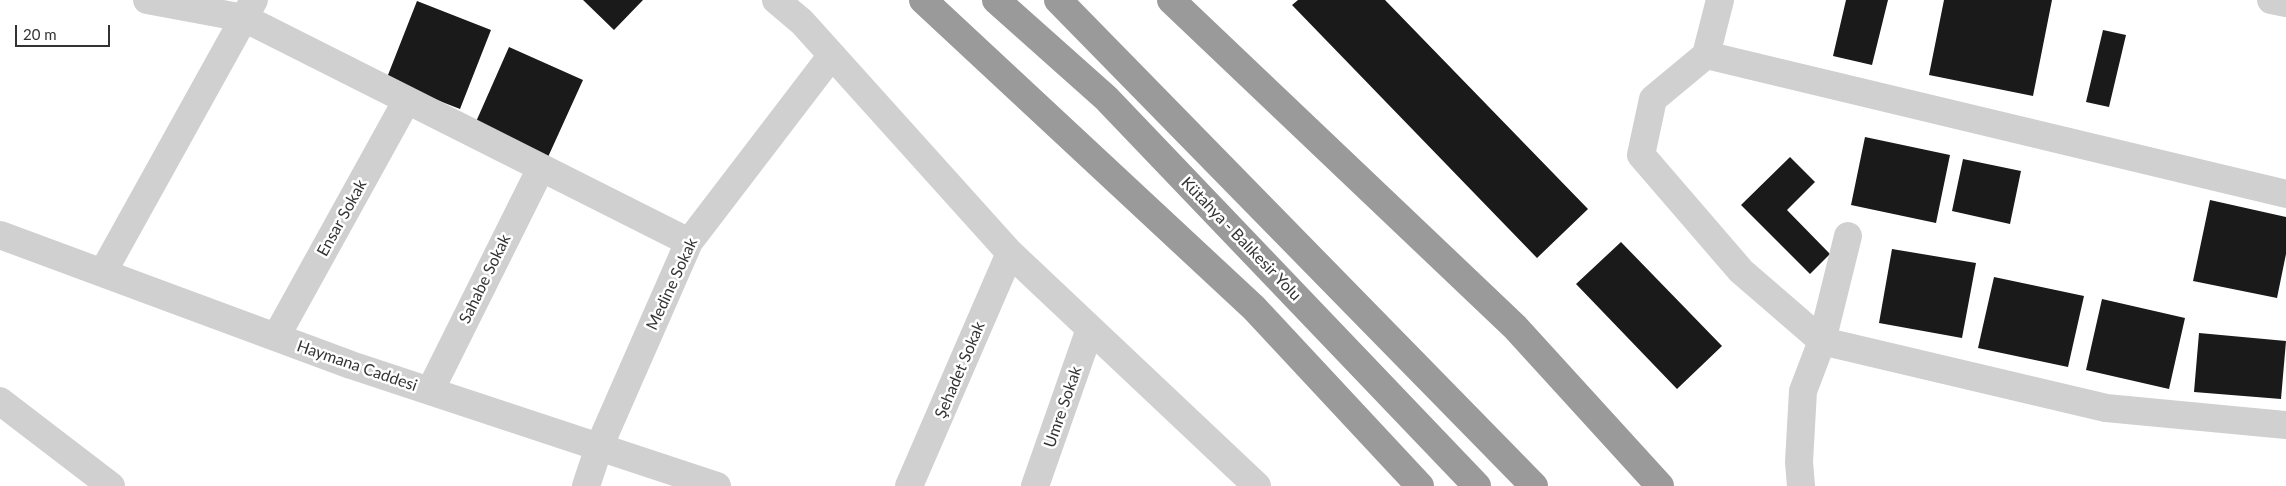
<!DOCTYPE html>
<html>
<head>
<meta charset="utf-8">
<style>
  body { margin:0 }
  #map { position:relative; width:2286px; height:486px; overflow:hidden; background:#fff; font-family:Lato,sans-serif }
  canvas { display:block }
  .scale { position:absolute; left:15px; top:25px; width:95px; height:22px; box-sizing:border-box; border:2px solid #333; border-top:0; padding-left:6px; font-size:15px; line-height:18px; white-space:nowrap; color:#333; -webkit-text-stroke:4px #fff; paint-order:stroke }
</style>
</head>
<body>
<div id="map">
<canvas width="2286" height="486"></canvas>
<div class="scale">20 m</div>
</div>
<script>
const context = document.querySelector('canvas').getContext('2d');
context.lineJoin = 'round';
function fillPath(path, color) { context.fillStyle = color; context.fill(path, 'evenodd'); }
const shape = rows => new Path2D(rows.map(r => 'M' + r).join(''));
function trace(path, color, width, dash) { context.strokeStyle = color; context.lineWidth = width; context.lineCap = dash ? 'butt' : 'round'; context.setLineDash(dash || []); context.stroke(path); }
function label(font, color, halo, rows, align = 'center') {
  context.font = font + ' Lato,sans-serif'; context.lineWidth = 5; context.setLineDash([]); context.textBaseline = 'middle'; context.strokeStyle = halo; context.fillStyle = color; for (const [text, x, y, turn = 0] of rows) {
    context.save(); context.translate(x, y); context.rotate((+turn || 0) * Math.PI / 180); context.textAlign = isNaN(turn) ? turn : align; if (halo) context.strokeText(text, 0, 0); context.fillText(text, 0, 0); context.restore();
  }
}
const building = shape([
  [583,0,643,0,614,30],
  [1298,0,1385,0,1588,209,1537,258,1292,5],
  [1846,0,1888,0,1872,65,1833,56],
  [1944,0,2052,0,2033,96,1929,75],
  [417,1,491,30,460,109,386,80],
  [2103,30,2126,35,2109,107,2086,102],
  [509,47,583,80,548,157,475,124],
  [1865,137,1950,155,1936,223,1851,205],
  [1790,157,1815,182,1787,210,1830,254,1810,274,1741,205],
  [1963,159,2021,171,2010,224,1952,211],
  [2210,200,2286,217,2286,254,2277,298,2193,281],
  [1621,242,1722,346,1677,389,1576,284],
  [1892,249,1976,263,1962,338,1879,323],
  [1994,277,2084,296,2068,367,1978,348],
  [2102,299,2185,318,2169,389,2086,370],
  [2199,333,2286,341,2281,399,2194,392]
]);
const street = shape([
  [147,0,244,18,689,242],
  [776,0,802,22,1010,253,1257,486],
  [1720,0,1706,55,1653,99,1641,155,1741,271,1822,341,2106,408,2286,425],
  [2271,0,2286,3],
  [1706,55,2286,194],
  [0,235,351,365,717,486],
  [103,272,254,0],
  [276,337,407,100],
  [430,391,541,168],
  [0,401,111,486],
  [586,486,599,447,689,242,832,55],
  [909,486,1010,253],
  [1035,486,1090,329],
  [1801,486,1799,462,1803,391,1822,341,1848,236]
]);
const highway = shape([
  [923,0,1254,308,1420,486],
  [996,0,1106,98,1477,486],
  [1058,0,1534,486],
  [1171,0,1515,327,1660,486]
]);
const streetNames = [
  ["Ensar Sokak",342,218,-61],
  ["Kütahya - Balıkesir Yolu",1241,239,46],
  ["Sahabe Sokak",485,279,-64],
  ["Medine Sokak",672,284,-65],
  ["Haymana Caddesi",357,366,19],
  ["Şehadet Sokak",960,370,-67],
  ["Umre Sokak",1063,407,-71]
];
fillPath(building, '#1a1a1a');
trace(street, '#d0d0d0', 28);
trace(highway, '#9a9a9a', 28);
label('16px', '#333', '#fff', streetNames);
</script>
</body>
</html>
